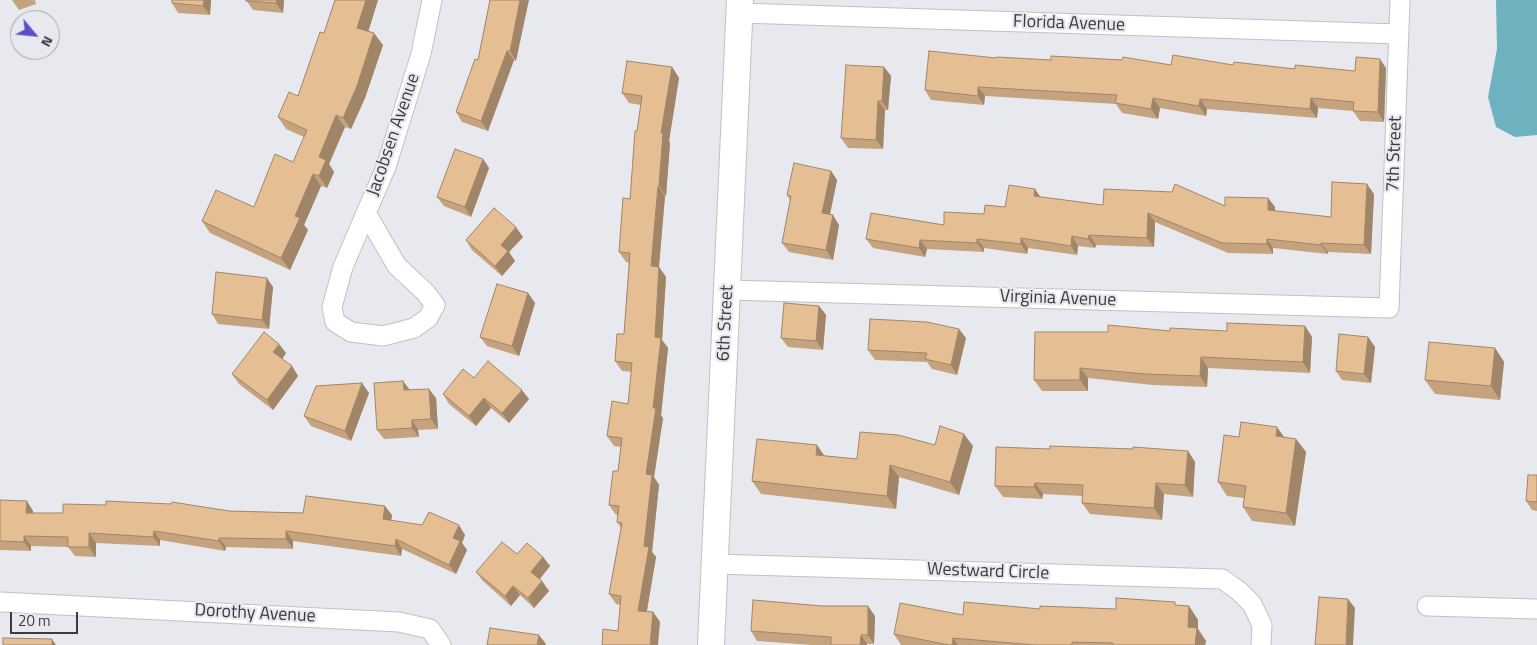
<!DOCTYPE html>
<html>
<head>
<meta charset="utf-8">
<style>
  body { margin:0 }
  #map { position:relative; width:1537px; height:645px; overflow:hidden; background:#e8e9ef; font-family:"Titillium Web",sans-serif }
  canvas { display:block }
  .north { position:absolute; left:10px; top:10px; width:50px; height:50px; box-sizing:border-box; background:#e8e9ef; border:1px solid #a3a4a9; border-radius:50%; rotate:118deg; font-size:14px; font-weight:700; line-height:20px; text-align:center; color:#3c3c3f }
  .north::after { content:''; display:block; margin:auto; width:18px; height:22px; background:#5b50c8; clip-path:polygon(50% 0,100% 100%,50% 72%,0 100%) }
  .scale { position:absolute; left:10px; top:612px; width:68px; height:22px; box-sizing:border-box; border:2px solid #3c3c3f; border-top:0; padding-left:6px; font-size:15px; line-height:18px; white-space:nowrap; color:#3c3c3f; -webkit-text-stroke:4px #e8e9ef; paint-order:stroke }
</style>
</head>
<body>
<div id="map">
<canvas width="1537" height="645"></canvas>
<div class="north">N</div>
<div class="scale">20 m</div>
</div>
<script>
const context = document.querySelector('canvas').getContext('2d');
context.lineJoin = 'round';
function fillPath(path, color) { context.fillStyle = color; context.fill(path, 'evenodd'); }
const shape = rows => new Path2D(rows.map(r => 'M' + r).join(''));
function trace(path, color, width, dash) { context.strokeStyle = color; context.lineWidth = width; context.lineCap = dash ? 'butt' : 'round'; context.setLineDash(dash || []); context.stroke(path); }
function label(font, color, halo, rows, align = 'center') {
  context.font = font + ' "Titillium Web",sans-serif'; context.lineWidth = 4.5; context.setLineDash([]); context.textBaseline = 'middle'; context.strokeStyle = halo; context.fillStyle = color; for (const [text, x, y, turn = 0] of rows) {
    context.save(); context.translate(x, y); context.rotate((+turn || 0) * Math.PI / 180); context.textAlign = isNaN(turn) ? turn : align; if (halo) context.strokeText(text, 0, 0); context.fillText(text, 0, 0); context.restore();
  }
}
const water = shape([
  [1496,0,1537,0,1537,135,1515,137,1496,127,1488,97,1497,49]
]);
const street = shape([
  [740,13,1399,34],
  [366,213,397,266,425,292,435,305,428,318,414,328,383,336,351,332,335,322,332,307,343,267,366,213,386,167,421,54,432,0],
  [727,290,1389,308,1400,0],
  [714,564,1222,579,1239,591,1252,604,1262,625,1261,645],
  [0,602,399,622,430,629,441,645],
  [1427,606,1537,609]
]);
const secondary = shape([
  [711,645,740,0]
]);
const wall = shape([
  [12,0,35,0,36,4,19,10],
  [211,0,210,15,178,13,172,3],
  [246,0,284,0,283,13,253,10],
  [333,0,378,0,368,31,383,45,365,98,351,129,345,127,329,164,334,172,327,188,321,186,304,225,308,230,290,270,210,233,202,221,254,207,293,162,304,137,286,129,278,117,298,96,324,33,335,0],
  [490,0,516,61,514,60,488,131,462,122,456,112,478,60],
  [996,58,1171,65,1233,65,1295,69,1355,71,1386,68,1384,122,1360,121,1353,111,1318,108,1317,118,1207,109,1206,116,1160,108,1158,119,1122,113,1116,104,985,96,984,105,931,100,925,90],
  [672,67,679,78,669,141,670,143,666,196,665,196,659,267,666,277,662,340,668,348,661,415,663,418,654,477,659,485,652,552,656,557,647,611,653,612,660,622,618,631,621,605,616,604,609,594,621,528,617,522,618,515,616,515,609,505,618,471,621,447,614,446,607,436,628,404,632,372,622,371,615,361,624,334,629,263,626,262,619,252,630,199,641,105,629,103,622,93],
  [884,67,891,76,888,110,885,110,883,149,848,148,841,138],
  [483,159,489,168,471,217,444,206,437,197],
  [831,171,837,180,830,215,839,225,833,260,789,252,782,243,790,200,787,195],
  [1035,189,1040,197,1103,205,1225,206,1268,198,1275,207,1275,211,1331,217,1374,194,1371,254,1328,252,1328,254,1273,248,1273,254,1228,253,1155,222,1154,247,1096,245,1095,248,1078,246,1077,255,1028,248,1027,254,984,248,984,252,927,249,925,257,873,248,866,239,944,225,984,214,1005,207],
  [523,237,509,252,515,261,502,276,472,250,466,240],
  [273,287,269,329,218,324,212,314],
  [528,293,535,303,519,356,487,346,480,337],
  [819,306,826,315,823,350,788,347,781,338],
  [1305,326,1312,337,1310,373,1208,368,1207,387,1153,385,1088,378,1088,391,1042,391,1034,380,1108,332,1227,331],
  [1368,337,1375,347,1371,383,1342,380,1336,371],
  [966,338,957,375,932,369,927,362,875,360,868,350],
  [1495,348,1504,362,1500,400,1435,394,1425,380],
  [286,353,282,359,292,366,298,376,273,410,239,384,232,374],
  [474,378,529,399,509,423,491,408,476,426,449,404,443,394],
  [409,390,436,398,438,429,418,430,419,437,384,439,377,430],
  [369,393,351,441,311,426,304,416],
  [1239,437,1285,437,1296,439,1306,452,1295,526,1252,521,1243,507,1244,498,1227,496,1218,482],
  [935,445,973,446,959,495,899,477,896,509,761,494,752,481,825,456,857,459],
  [1050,449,1188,451,1195,462,1193,497,1164,494,1162,520,1090,514,1082,503,1083,496,1043,494,1042,499,1003,497,995,486],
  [1537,475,1537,511,1532,510,1526,501],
  [0,500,33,511,33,513,63,513,229,511,392,515,391,520,465,535,462,543,467,550,456,574,402,549,401,556,293,541,293,549,226,547,225,551,160,540,160,546,96,543,96,557,75,556,68,547,31,546,31,551,0,550],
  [517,554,543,557,550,566,540,579,549,591,534,608,520,595,511,606,483,581,476,572],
  [1178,605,1189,606,1198,620,1198,629,1206,641,1205,645,901,645,894,634,963,615,1040,609,1116,609],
  [875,616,874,644,867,644,867,645,812,645,757,641,751,631]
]);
const shadedWall = shape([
  [204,0,211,0,210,15,203,6],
  [277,0,284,0,283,13,276,3],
  [366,0,378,0,366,39,357,28],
  [520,0,529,0,516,61,510,51],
  [374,33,383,45,365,98,351,129,343,118],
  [507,51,514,60,488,131,481,121],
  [1380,59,1386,68,1384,122,1378,112],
  [672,67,679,78,669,141,670,143,666,196,659,186,661,133],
  [884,67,891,76,888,110,882,101],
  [978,87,985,96,984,105,978,96],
  [1153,98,1160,108,1158,119,1151,109],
  [1311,98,1318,108,1317,118,1310,109],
  [1200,99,1207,109,1206,116,1199,106],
  [878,101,885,110,883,149,876,140],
  [336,115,345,127,329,164,334,172,327,188,319,176,319,157],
  [483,159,489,168,471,217,465,207],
  [831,171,837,180,828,223,822,213],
  [313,174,321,186,304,225,308,230,290,270,281,258,295,216],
  [1367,184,1374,194,1371,254,1364,245],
  [658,186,665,196,658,277,651,266],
  [1035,189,1041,198,1034,196],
  [1268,198,1275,207,1274,219,1268,210],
  [1148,213,1155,222,1154,247,1147,238],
  [833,215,839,225,833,260,826,250],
  [516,227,523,237,509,252,515,261,502,276,495,266,501,245],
  [1089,235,1096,245,1095,248,1088,239],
  [1072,236,1078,246,1077,255,1071,246],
  [1021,238,1028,248,1027,254,1021,244],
  [977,239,984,248,984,252,977,243],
  [1267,239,1273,248,1273,254,1267,244],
  [920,240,927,249,925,257,919,248],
  [1321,243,1328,252,1328,254,1321,245],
  [659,267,666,277,662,340,668,348,661,415,663,418,654,477,659,485,652,552,656,557,645,621,638,611,644,546,646,474,653,408,655,337],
  [267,278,273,287,269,329,262,320],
  [528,293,535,303,519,356,512,346],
  [819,306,826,315,823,350,816,341],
  [1305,326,1312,337,1310,373,1303,362],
  [959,329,966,338,957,375,951,365],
  [1368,337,1375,347,1371,383,1364,374],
  [279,344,286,353,280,362,273,352],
  [1495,348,1504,362,1500,400,1491,386],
  [1201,357,1208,368,1207,387,1200,376],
  [292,366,298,376,273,410,267,400],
  [1080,368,1088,378,1088,391,1080,380],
  [403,381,410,390,404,390],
  [362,383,369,393,351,441,345,431],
  [429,389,436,398,438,429,431,419],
  [522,390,529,399,509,423,502,413],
  [484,398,491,408,476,426,469,416],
  [412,420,418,430,419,437,412,428],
  [1277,427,1287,441,1276,436],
  [964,434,973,446,959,495,950,482],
  [1296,439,1306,452,1295,526,1286,513],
  [817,445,826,458,816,455],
  [1188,451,1195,462,1193,497,1185,485],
  [890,465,899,477,896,509,887,496],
  [1035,483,1043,494,1042,499,1034,487],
  [1156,483,1164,494,1162,520,1154,508],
  [27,501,33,511,32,522,26,513],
  [385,506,392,515,390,529,383,519],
  [459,525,465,535,462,543,467,550,456,574,449,565,453,538],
  [154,531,160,540,160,546,153,537],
  [286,531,293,541,293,549,286,539],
  [89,533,96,543,96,557,89,547],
  [24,536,31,546,31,551,24,542],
  [219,538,226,547,225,551,219,541],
  [396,539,402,549,401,556,395,546],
  [543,557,550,566,538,581,531,572],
  [542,581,549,591,534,608,528,598],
  [513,586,520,595,511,606,505,596],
  [1348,599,1355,608,1353,645,1346,645],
  [868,606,875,616,874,644,868,635],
  [1189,606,1198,620,1198,629,1206,641,1205,645,1195,645,1188,627],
  [653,612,660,622,658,645,650,645],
  [539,635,546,644,545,645,537,645],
  [861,635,867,644,867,645,860,645],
  [953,638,958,645,952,645],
  [52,639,56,645,52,645]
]);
const building = shape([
  [172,0,204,0,203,6,172,3,172,0],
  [246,0,277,0,276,3,246,1,246,0],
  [335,0,366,0,357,28,374,33,357,86,343,118,336,115,319,157,326,160,319,176,313,174,295,216,300,218,281,258,202,221,216,190,254,207,275,154,293,162,307,130,278,117,289,92,298,96,320,32,324,33,335,0],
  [490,0,520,0,510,51,507,51,481,121,456,112,475,59,478,60,490,0],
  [929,51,996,58,997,57,1051,60,1051,56,1122,60,1123,57,1171,65,1173,55,1233,65,1234,62,1295,69,1295,65,1355,71,1356,57,1380,59,1378,112,1353,111,1354,102,1311,98,1310,109,1200,99,1199,106,1153,98,1151,109,1115,103,1117,95,978,87,978,96,925,90,929,51],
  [627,61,672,67,661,133,663,133,659,186,658,186,651,266,659,267,655,337,661,338,653,408,656,408,646,474,652,475,644,546,649,547,638,611,653,612,650,645,602,645,603,629,618,631,621,596,609,594,622,523,617,522,619,506,609,505,613,471,618,471,622,438,607,436,612,401,628,404,632,363,615,361,617,334,624,334,630,253,619,252,623,198,630,199,635,131,637,131,642,96,622,93,627,61],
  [846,65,884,67,882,101,878,101,876,140,841,138,846,65],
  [455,149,483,159,465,207,437,197,455,149],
  [794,163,831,171,822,213,833,215,826,250,782,243,791,196,787,195,794,163],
  [1332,182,1367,184,1364,245,1321,243,1321,245,1267,239,1267,244,1222,243,1148,213,1147,238,1089,235,1088,239,1072,236,1071,246,1021,238,1021,244,977,239,977,243,920,240,919,248,866,239,871,213,944,225,944,212,984,214,985,205,1005,207,1009,185,1035,189,1034,196,1103,205,1104,189,1172,192,1175,184,1225,206,1225,197,1268,198,1268,210,1331,217,1332,182],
  [494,208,516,227,501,245,508,251,495,266,466,240,494,208],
  [216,272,267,278,262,320,212,314,216,272],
  [497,284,528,293,512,346,480,337,497,284],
  [784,303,819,306,816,341,781,338,784,303],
  [870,319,927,322,959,329,951,365,925,359,927,353,868,350,870,319],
  [1227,323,1305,326,1303,362,1201,357,1200,376,1145,374,1080,368,1080,380,1034,380,1035,332,1108,332,1108,325,1170,331,1170,328,1227,331,1227,323],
  [264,332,279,344,273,352,292,366,267,400,232,374,264,332],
  [1339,334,1368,337,1364,374,1336,371,1339,334],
  [1429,342,1495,348,1491,386,1425,380,1429,342],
  [488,361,522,390,502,413,484,398,469,416,443,394,463,369,474,378,488,361],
  [403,381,404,390,429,389,431,419,412,420,412,428,377,430,374,383,403,381],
  [362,383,345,431,304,416,316,386,362,383],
  [1241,422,1277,427,1276,436,1296,439,1286,513,1243,507,1246,486,1218,482,1224,435,1239,437,1241,422],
  [940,426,964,434,950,482,890,465,887,496,752,481,757,439,817,445,816,455,857,459,860,432,898,435,935,445,940,426],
  [1050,446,1133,449,1133,447,1188,451,1185,485,1156,483,1154,508,1082,503,1083,485,1035,483,1034,487,995,486,996,447,1050,449,1050,446],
  [1528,475,1537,475,1537,502,1526,501,1528,475],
  [306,496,385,506,383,519,422,525,429,512,459,525,453,538,460,541,449,565,396,539,395,546,286,531,286,539,219,538,219,541,154,531,153,537,89,533,89,547,68,547,68,537,24,536,24,542,0,541,0,500,27,501,26,513,63,513,63,504,106,505,106,501,171,504,172,502,229,511,303,513,306,496],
  [502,542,517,554,527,543,543,557,531,572,542,581,528,598,513,586,505,596,476,572,502,542],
  [1319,597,1348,599,1346,645,1315,645,1319,597],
  [1116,598,1175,602,1175,605,1189,606,1188,627,1197,628,1195,645,1113,645,1113,643,1072,642,1072,645,1035,645,953,638,952,645,949,645,894,634,900,603,963,615,964,602,1040,609,1040,606,1116,609,1116,598],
  [753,600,822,606,868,606,868,635,861,635,860,645,831,645,831,637,751,631,753,600],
  [490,628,539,635,537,645,487,645,490,628],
  [3,638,52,639,52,645,3,645,3,638]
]);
const streetNames = [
  ["Florida Avenue",1069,24,2],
  ["Jacobsen Avenue",394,135,-71],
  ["7th Street",1395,154,-88],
  ["Virginia Avenue",1058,299,2],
  ["6th Street",726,323,-87],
  ["Westward Circle",988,572,2],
  ["Dorothy Avenue",255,614,3]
];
fillPath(water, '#6eb2bf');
trace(street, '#bfc1c7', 21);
trace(secondary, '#bfc1c7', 28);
trace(street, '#fff', 19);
trace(secondary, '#fff', 26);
fillPath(wall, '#c6a37f');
fillPath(shadedWall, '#a18568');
fillPath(building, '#e6be94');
trace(building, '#a18568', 1);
label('18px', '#3c3c3f', '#e8e9ef', streetNames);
</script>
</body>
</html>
